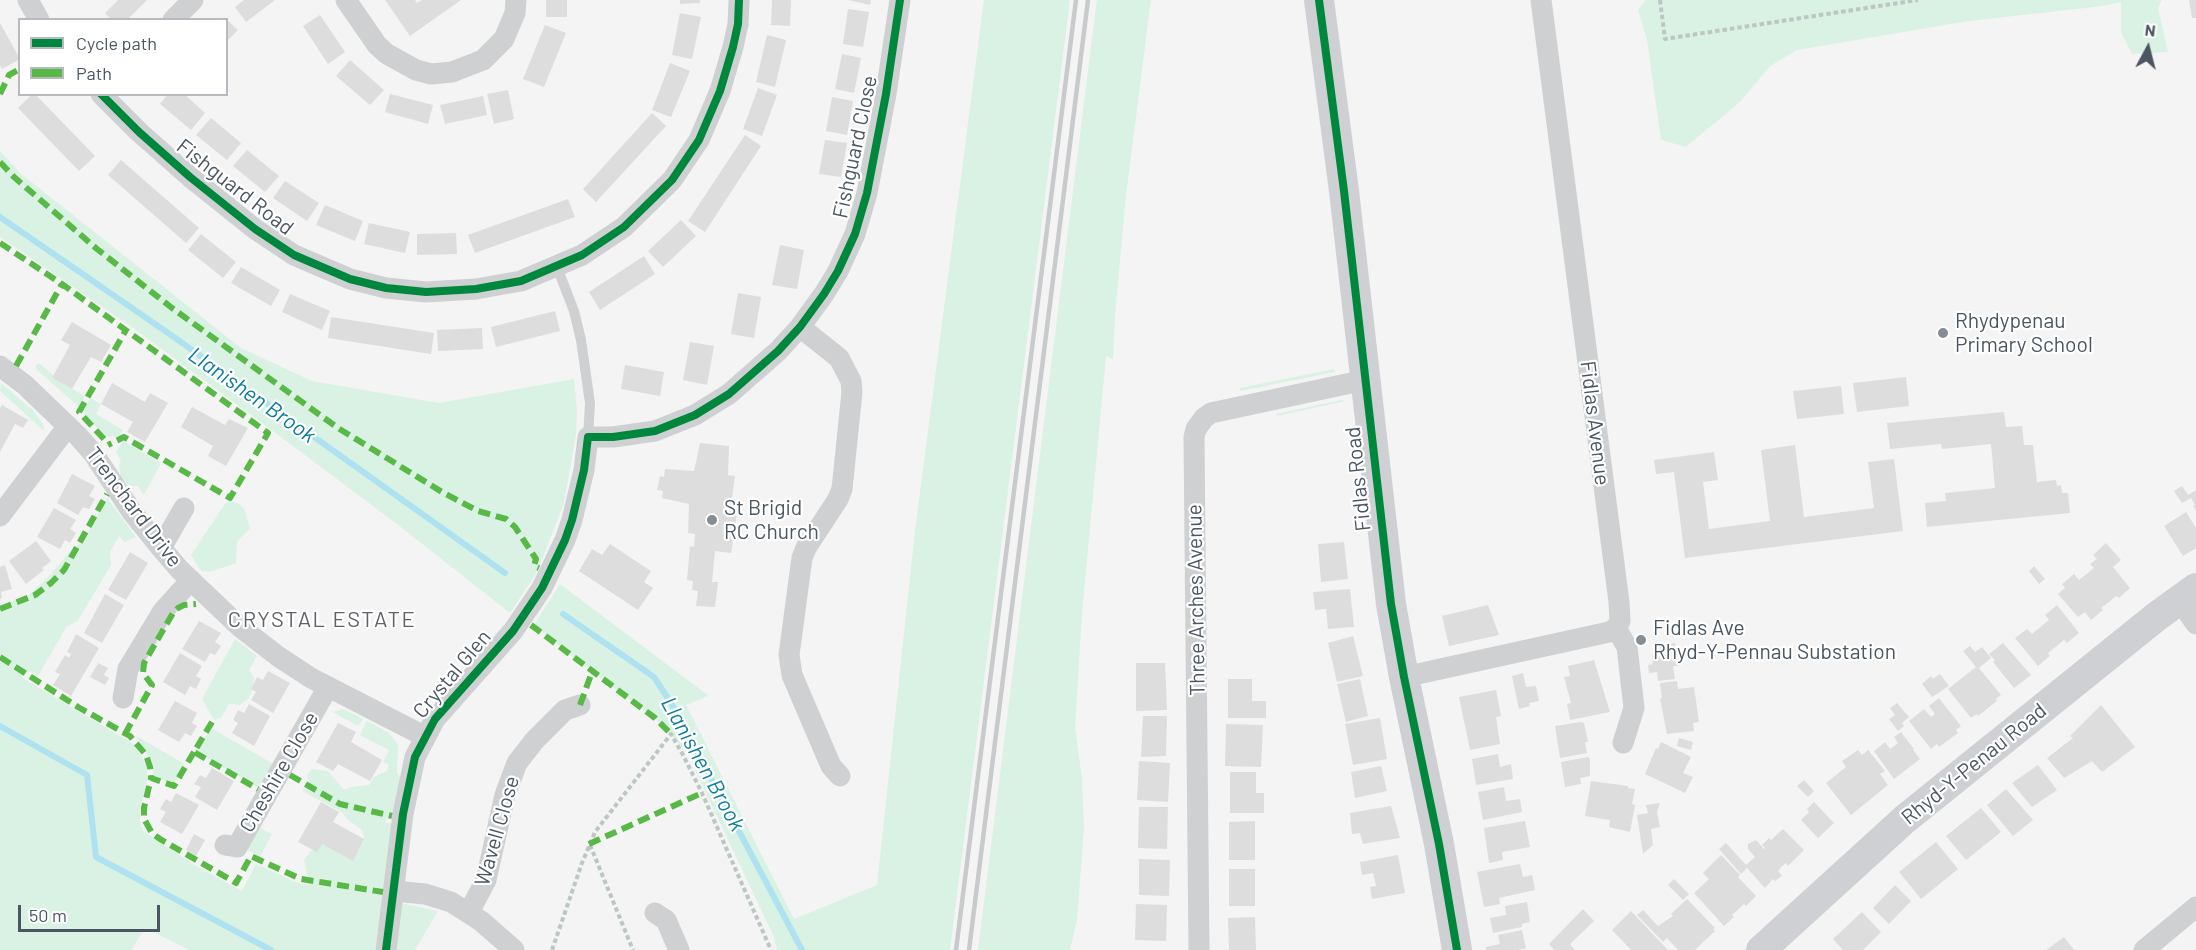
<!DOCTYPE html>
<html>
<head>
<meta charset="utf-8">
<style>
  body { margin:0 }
  #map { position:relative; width:2196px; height:950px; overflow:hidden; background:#f4f4f4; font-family:Barlow,sans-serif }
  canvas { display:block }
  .legend { position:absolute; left:18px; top:18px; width:210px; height:78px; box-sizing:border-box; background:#fff; border:2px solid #b7bbc0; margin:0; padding:8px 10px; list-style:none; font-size:18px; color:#4a5661 }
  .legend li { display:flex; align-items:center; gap:12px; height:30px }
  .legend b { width:30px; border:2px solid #b7bbc0 }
  .north { position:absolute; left:2118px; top:18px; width:60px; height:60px; -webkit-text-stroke:4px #fff; paint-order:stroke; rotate:7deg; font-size:16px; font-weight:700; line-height:24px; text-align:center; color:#4a5661 }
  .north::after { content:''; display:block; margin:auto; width:21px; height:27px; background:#4a5661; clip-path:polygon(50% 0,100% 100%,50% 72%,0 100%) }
  .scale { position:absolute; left:18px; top:905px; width:142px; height:27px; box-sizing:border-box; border:3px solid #4a5661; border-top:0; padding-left:8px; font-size:18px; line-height:21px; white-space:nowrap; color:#4a5661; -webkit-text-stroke:4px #fff; paint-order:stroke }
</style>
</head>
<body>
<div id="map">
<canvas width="2196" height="950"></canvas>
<ul class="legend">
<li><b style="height:8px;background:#00873e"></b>Cycle path</li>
<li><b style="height:8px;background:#58b947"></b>Path</li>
</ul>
<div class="north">N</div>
<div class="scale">50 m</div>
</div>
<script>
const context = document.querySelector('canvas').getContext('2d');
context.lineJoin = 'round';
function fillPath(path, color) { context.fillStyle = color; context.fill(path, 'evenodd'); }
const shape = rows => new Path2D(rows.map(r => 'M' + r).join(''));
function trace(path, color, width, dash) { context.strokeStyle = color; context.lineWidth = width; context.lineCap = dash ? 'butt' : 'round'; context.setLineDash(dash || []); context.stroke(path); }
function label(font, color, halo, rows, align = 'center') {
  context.font = font + ' Barlow,sans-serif'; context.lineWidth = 4.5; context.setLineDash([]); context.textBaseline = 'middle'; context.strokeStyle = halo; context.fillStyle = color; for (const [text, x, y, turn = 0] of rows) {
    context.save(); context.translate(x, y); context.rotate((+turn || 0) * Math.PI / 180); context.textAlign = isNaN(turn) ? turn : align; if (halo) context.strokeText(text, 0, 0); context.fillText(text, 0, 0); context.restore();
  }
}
const green = shape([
  [984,0,1070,0,950,950,777,950,774,937,687,753,655,718,592,672,534,625,560,584,709,696,686,705,794,919,877,885,915,531],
  [1097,0,1151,0,1126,195,1115,316,1113,359,1106,356,1082,613,1075,728,1082,779,1084,829,1077,920,1070,950,978,950],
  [1646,0,2162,0,2158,8,2168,52,2132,54,2121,32,2121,2,2103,6,1969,21,1797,50,1770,66,1741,101,1686,147,1661,140,1647,40,1638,10],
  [0,151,20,173,241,348,312,381,439,403,574,379,577,412,576,435,564,503,537,572,510,613,397,524,273,431,129,325,0,237],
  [39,363,53,375,52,378,85,396,79,407,37,370,35,366],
  [1334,369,1335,372,1240,391,1240,388],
  [1,383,33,410,43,424,44,431,0,391],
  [90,398,101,404,96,414,123,430,119,437,104,436,83,412],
  [1341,400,1345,401,1277,416,1276,414],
  [123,441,161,463,144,495,138,486,128,486,121,480,119,465,121,461,116,452],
  [107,498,136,537,125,542,119,536,110,552,111,565,77,622,67,626,38,676,30,671,21,677,135,745,147,767,147,779,140,809,140,823,143,831,196,866,242,891,256,864,300,884,309,885,304,860,310,852,322,844,353,860,364,839,362,830,347,819,342,812,302,791,304,788,312,792,307,775,312,769,328,771,344,790,351,787,369,785,374,777,387,771,389,765,383,762,389,750,360,735,367,721,389,733,398,745,397,773,403,780,399,812,387,819,385,823,395,823,388,887,381,896,383,901,375,950,189,950,145,928,131,950,0,950,0,606,29,595,49,576,74,547,82,543],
  [230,501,237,503,244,508,250,528,237,542,236,563,210,572,201,571,191,555,225,504],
  [235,639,257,656,249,670,254,678,253,687,249,698,240,705,229,704,221,718,214,720,202,699],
  [343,709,363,719,358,726,332,712],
  [211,728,275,765,261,789,197,752],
  [136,736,185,764,173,784,154,777,151,760],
  [258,827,272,834,260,857,246,849],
  [400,903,438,911,415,950,396,950]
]);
const stream = shape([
  [0,217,171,335,505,573],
  [563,614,654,677,671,703,802,950],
  [0,726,87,775,96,857,271,950]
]);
const building = shape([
  [118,0,147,0,127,20,112,20,105,13],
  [244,0,275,0,246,22,235,7],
  [385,0,415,0,417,3,422,0,461,0,410,36],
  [546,0,567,0,567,17,546,17],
  [680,0,700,0,700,3,680,4],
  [772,0,791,0,790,26,771,25],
  [848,0,871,0,870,5],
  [2189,0,2196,0,2196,18,2192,18],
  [848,9,869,12,863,47,843,44],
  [680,13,701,17,692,59,672,55],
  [320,15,345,52,328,64,303,26],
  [224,17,238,30,226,42,226,20,221,20],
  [0,23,20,59,2,69,0,65],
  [545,25,566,33,544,87,523,79],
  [767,35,786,40,775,87,756,82],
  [842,54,861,58,854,93,835,89],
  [350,60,384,90,370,105,336,76],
  [670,63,690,71,671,117,652,110],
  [758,88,777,95,762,136,743,129],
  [508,90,514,119,494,124,487,94],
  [32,94,35,94,95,156,79,171,18,108],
  [168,94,184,94,205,113,191,130,160,104],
  [390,94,433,105,428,124,385,112],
  [483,96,487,115,445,124,440,105],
  [832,97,853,101,847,135,826,131],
  [652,113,666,126,596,202,583,189],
  [211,118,241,143,227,160,196,135],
  [745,135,761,146,705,232,688,221],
  [825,140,847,143,841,177,819,174],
  [247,150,279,176,265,192,233,166],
  [121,160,199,228,186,243,108,175],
  [285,181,319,203,307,221,273,198],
  [568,199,575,217,475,253,468,235],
  [325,205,363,221,355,241,316,225],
  [681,220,696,236,663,267,648,251],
  [369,223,410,232,405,253,364,244],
  [456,233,457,254,417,255,417,234],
  [201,234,236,262,223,278,188,250],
  [780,245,804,250,797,289,772,285],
  [644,256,655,274,600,310,589,292],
  [241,267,280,290,271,306,231,283],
  [738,293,761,297,754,338,731,334],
  [290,294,330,311,322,330,282,312],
  [555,311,560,331,496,347,491,327],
  [331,317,434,333,431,354,328,338],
  [72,322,111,345,101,362,91,357,72,389,52,378,70,345,61,340],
  [482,328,483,349,438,351,437,330],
  [690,342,714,346,707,385,683,380],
  [625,365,664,372,660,396,621,389],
  [1906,377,1909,406,1857,412,1853,383],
  [112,383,145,402,150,393,168,403,145,442,127,432,133,422,101,404],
  [1841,386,1844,414,1797,419,1793,391],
  [2,405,28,420,23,428,15,424,0,452,0,408],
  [192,407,225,425,229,419,248,428,226,466,208,456,213,446,181,427],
  [2004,412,2006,427,2022,426,2024,445,2033,445,2037,482,2056,480,2057,486,2061,485,2062,493,2068,493,2070,513,1927,527,1925,503,1946,501,1945,493,1995,488,1991,444,1942,449,1941,444,1890,449,1887,423],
  [700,443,729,446,728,475,735,476,731,507,738,507,731,553,715,551,712,582,718,582,715,607,696,606,698,591,692,590,693,581,687,580,690,546,694,547,695,534,688,533,689,504,662,498,663,491,657,490,660,476,664,477,665,469,694,471],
  [1795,445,1804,517,1874,508,1868,462,1894,459,1903,531,1685,558,1674,472,1656,474,1654,460,1714,452,1718,480,1703,482,1709,529,1770,521,1761,450],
  [72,474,95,486,89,496,95,499,89,509,83,507,78,515,57,503],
  [2182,486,2188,495,2196,490,2196,511,2193,506,2195,505,2191,498,2182,503,2174,491],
  [54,508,76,520,70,529,76,533,70,543,65,540,60,549,37,537],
  [2186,512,2196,528,2196,548,2183,556,2164,526],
  [36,541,51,561,42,568,44,570,26,584,9,561],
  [1344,542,1348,579,1321,582,1318,544],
  [2106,543,2121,560,2113,567,2130,588,2119,598,2116,596,2109,602,2101,608,2103,610,2091,620,2085,612,2078,617,2058,594,2065,588,2062,584,2074,574,2079,580,2094,568,2090,564,2097,559,2093,555],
  [610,544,651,571,644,582,653,588,638,610,579,571,592,549,602,555],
  [130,552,148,563,126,600,108,590],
  [5,565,12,589,1,592,2,598,0,599,0,567],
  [2034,566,2045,579,2039,584,2029,571],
  [1350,589,1354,627,1328,629,1326,609,1315,610,1313,592],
  [105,594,124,605,102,643,84,633],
  [1488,605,1499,635,1449,646,1442,616],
  [2057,605,2079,633,2067,643,2064,640,2048,653,2050,656,2038,666,2015,638,2027,629,2032,634,2049,620,2045,615],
  [199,621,221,633,215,642,221,646,215,655,210,653,205,662,182,649],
  [76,634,99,648,71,696,53,685,60,674,55,672,65,655,69,658,71,654,67,652],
  [1353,636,1363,676,1337,682,1328,643],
  [1643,637,1644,645,1639,646,1638,638],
  [1675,643,1678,666,1673,666,1675,679,1658,681,1657,672,1649,673,1648,665,1653,664,1652,654,1656,654,1655,646],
  [2003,643,2031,675,2014,688,1993,662,1995,660,1989,654],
  [1970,646,1975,652,1982,647,1991,658,1979,668,2001,695,1996,699,1997,701,1978,716,1977,714,1971,718,1948,689,1976,667,1963,651],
  [180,653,202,666,196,676,201,679,196,689,190,686,185,695,163,682],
  [1594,660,1610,712,1570,720,1567,704,1571,703,1564,677,1570,676,1568,666],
  [98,663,108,668,104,675,109,678,105,685,90,677],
  [1136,663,1165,663,1167,710,1136,711],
  [268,671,290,683,273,713,251,700,256,692,251,689,257,677,263,680],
  [1523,673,1526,687,1536,686,1539,701,1529,703,1530,706,1519,709,1512,676],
  [1940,674,1949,686,1932,697,1922,684,1931,676,1933,679],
  [1228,679,1252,679,1252,701,1266,701,1266,718,1228,718],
  [1360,679,1368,716,1346,722,1337,684],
  [1677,681,1678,689,1694,687,1699,722,1693,723,1694,731,1667,734,1660,699,1662,698,1660,683],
  [1496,690,1501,716,1496,717,1500,744,1470,750,1459,697],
  [1939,698,1961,726,1956,730,1958,733,1939,747,1937,744,1931,749,1909,721,1924,709,1931,717,1935,714,1929,706],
  [175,701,197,713,192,723,197,726,191,736,185,733,179,742,158,730],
  [1897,703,1909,717,1902,723,1904,726,1898,731,1889,719,1895,715,1890,708],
  [249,704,270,716,254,746,232,733,238,723,233,720,238,710,244,713],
  [2101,705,2135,747,2102,772,2092,761,2064,778,2047,758,2073,738,2070,736],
  [1143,716,1167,716,1166,756,1141,757],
  [1380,718,1387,759,1353,765,1345,724],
  [1581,722,1584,723,1588,742,1585,742,1587,753,1560,758,1555,726],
  [338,723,356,732,351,742,382,760,370,781,338,764,333,771,316,762],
  [1226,724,1263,725,1261,767,1225,766],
  [1901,732,1914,749,1913,750,1920,759,1894,779,1874,751,1885,742,1890,749,1898,743,1894,737],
  [1679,738,1693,742,1691,750,1677,746],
  [1661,742,1691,757,1683,773,1693,777,1685,793,1645,774,1656,748,1658,749],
  [1858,750,1862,755,1868,750,1885,771,1880,774,1888,785,1851,815,1826,783,1846,767,1842,761],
  [1498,754,1500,767,1511,764,1513,779,1476,785,1472,759],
  [1588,757,1590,759,1590,776,1580,778,1581,784,1565,787,1561,762],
  [1139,761,1170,763,1168,802,1137,800],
  [2038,765,2057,790,2032,807,2012,783],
  [1381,766,1387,791,1355,798,1351,772],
  [212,768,234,781,217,810,195,797,201,787,194,784,200,775,206,778],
  [1230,772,1256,772,1256,793,1264,793,1264,813,1230,813],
  [1804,780,1814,791,1808,797,1797,786],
  [1591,781,1628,786,1628,788,1635,789,1632,804,1635,805,1630,832,1609,827,1610,820,1585,816],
  [1504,787,1506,801,1520,799,1522,812,1483,820,1478,792],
  [2006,789,2033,820,2013,836,1987,805],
  [176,793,199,805,182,834,160,822,166,812,160,809,166,799,171,802],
  [321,802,339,812,333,822,364,839,353,861,322,844,317,852,298,842],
  [1814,802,1834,823,1818,838,1801,820,1809,812,1807,809],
  [1660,803,1657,812,1660,827,1651,829,1653,845,1643,854,1637,815,1648,813,1646,805],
  [1391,806,1400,838,1363,844,1360,833,1352,834,1350,813],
  [1139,807,1168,807,1167,849,1138,848],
  [1981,808,2001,832,1966,860,1946,836],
  [1255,821,1255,860,1229,860,1229,822],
  [1525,821,1530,847,1502,852,1503,860,1489,863,1484,828],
  [1783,829,1804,850,1788,866,1786,863,1782,866,1778,871,1782,876,1775,881,1773,879,1765,888,1747,868,1741,874,1719,849,1726,843,1746,865,1755,857,1748,849,1748,844,1756,840,1764,849,1765,848,1762,845,1769,838,1771,840],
  [194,834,205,840,196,856,186,850],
  [1936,842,1958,869,1921,899,1899,872],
  [1398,855,1405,893,1372,899,1370,887,1376,886,1373,873,1362,875,1360,862],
  [1721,855,1740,875,1738,877,1756,896,1746,906,1744,904,1732,915,1734,917,1724,926,1694,893,1709,879,1703,873],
  [1139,859,1170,860,1169,896,1139,895],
  [1520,864,1523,877,1532,875,1535,890,1499,898,1500,904,1484,907,1477,872],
  [1229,869,1255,869,1255,906,1229,906],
  [1674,879,1689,894,1683,900,1668,885],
  [1895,885,1911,901,1889,924,1873,908],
  [1687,899,1715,928,1713,929,1715,931,1695,950,1678,950,1667,938,1663,942,1637,915,1643,910,1658,926,1673,916,1671,914],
  [1527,902,1530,922,1522,924,1522,927,1493,933,1490,918,1506,915,1505,906],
  [1136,904,1167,905,1166,941,1135,940],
  [1583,909,1594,921,1570,944,1575,950,1554,950,1549,944],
  [1631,911,1668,950,1631,950,1612,930],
  [1862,912,1881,932,1863,950,1843,950,1833,939],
  [1255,917,1256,950,1229,950,1228,918],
  [1522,930,1526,948,1518,950,1486,950,1486,947,1500,944,1498,935],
  [2064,937,2074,950,2046,950]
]);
const path = shape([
  [1660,0,1665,39,1918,0],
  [590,845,633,950],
  [552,950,582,863,595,832,671,734,683,755,702,793,771,950]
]);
const lane = shape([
  [557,267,574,311,581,340,590,403,588,437]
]);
const street = shape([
  [28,0,39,20],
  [346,0,377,45,387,54,416,70,431,74,452,72,483,60,504,39,515,13,516,0],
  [173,20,193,0],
  [101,94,139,132,190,177,255,229,294,255,350,279,386,288,426,292,476,289,521,281,582,255,624,227,672,180,699,140,720,91,733,47,738,24,739,0],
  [800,327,839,358,851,381,852,392,842,489,838,499,806,548,802,558,789,655,792,675,831,766,840,776],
  [0,366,25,385,78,436,93,453,132,512,161,548,180,570,240,627,279,657,311,678,424,736],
  [0,516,68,426],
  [161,548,184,508],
  [2179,600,2196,624],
  [1616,628,1627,647,1634,708,1623,743],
  [1404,677,1609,632,1616,628,1620,621,1619,602,1541,0],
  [123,698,128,669,163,611,191,580],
  [225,845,237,847,328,687],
  [394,891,425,894,451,902,481,921,514,950],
  [469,912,486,880,505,795,517,763,534,741,565,710,580,705],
  [655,913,666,920,679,950],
  [386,950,403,814,415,757,435,719,513,631,542,588,565,540,572,520,584,470,588,437,613,437,655,431,695,415,729,394,778,351,800,327,824,294,838,271,855,234,867,193,886,94,900,0],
  [1199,950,1194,437,1196,429,1204,418,1211,413,1365,380],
  [2144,950,2196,907]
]);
const secondary = shape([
  [1319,0,1344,191,1391,604,1404,677,1439,844,1457,950],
  [1761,950,1905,819,2156,617,2196,588]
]);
const rail = shape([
  [956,950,1076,0],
  [969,950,1088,0]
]);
const quiet = shape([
  [0,94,9,75,20,69],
  [0,162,14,177,97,249,172,308,338,428,442,492,478,511,506,519,515,527,536,559,534,566,539,568],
  [0,243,62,284,268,433,230,498,124,437,108,445],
  [16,366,62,284],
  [104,439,79,412,126,330],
  [0,609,35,595,51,583,64,570,107,494],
  [531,625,655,718,671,734],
  [0,657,78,707,130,736,146,755,150,767,151,778],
  [580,705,592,672],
  [212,722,194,752,258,789],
  [125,734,152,685,143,673,144,663,173,613,178,608,184,605,196,604],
  [194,752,174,786,151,778,144,808,144,819,152,833,160,839,236,883,251,856,301,879,383,892],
  [290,775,340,804,392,816],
  [589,844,702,793]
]);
const cycleway = shape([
  [1319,0,1344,191,1391,604,1404,677,1439,844,1457,950],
  [101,94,139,132,190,177,255,229,294,255,350,279,386,288,426,292,476,289,521,281,582,255,624,227,672,180,699,140,720,91,733,47,738,24,739,0],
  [386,950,403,814,415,757,435,719,513,631,542,588,565,540,572,520,584,470,588,437,613,437,655,431,695,415,729,394,778,351,800,327,824,294,838,271,855,234,867,193,886,94,900,0]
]);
const markers = [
  [1943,333,6,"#868d94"],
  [712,520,6,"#868d94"],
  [1641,640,6,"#868d94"]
];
const streetNames = [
  ["Fishguard Close",855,147,-78],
  ["Fishguard Road",235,187,38],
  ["Fidlas Avenue",1595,423,83],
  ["Fidlas Road",1358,479,-96],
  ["Trenchard Drive",134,507,53],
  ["Three Arches Avenue",1196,600,-91],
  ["Crystal Glen",452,674,-50],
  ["Rhyd-Y-Penau Road",1974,764,-39],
  ["Cheshire Close",279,772,-60],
  ["Wavell Close",497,831,-74]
];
const poiNames = [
  ["Rhydypenau",1955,321],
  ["Primary School",1955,345],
  ["St Brigid",724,508],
  ["RC Church",724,532],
  ["Fidlas Ave",1653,628],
  ["Rhyd-Y-Pennau Substation",1653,652]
];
const waterNames = [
  ["Llanishen Brook",252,395,35],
  ["Llanishen Brook",703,764,61]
];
const neighbourhoodNames = [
  ["CRYSTAL ESTATE",322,620]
];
fillPath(green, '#d9f2e3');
trace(stream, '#aee2f0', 6);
fillPath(building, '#ddddde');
trace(path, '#bcc7c4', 4, [4.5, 3]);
trace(lane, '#ced0d2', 10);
trace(street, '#ced0d2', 21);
trace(secondary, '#ced0d4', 30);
trace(rail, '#c9cacc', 4.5);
trace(quiet, '#58b947', 6, [12, 6]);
trace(cycleway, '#00873e', 8);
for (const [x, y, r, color] of markers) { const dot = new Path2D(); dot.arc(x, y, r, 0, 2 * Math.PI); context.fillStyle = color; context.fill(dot); trace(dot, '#fff', 2); }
label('21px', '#4a5661', '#fff', streetNames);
label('21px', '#4a5661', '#fff', poiNames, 'left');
label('italic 22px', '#0c7c9b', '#fff', waterNames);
context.letterSpacing = '1.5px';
label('22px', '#5f6368', '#fff', neighbourhoodNames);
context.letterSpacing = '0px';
</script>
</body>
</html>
